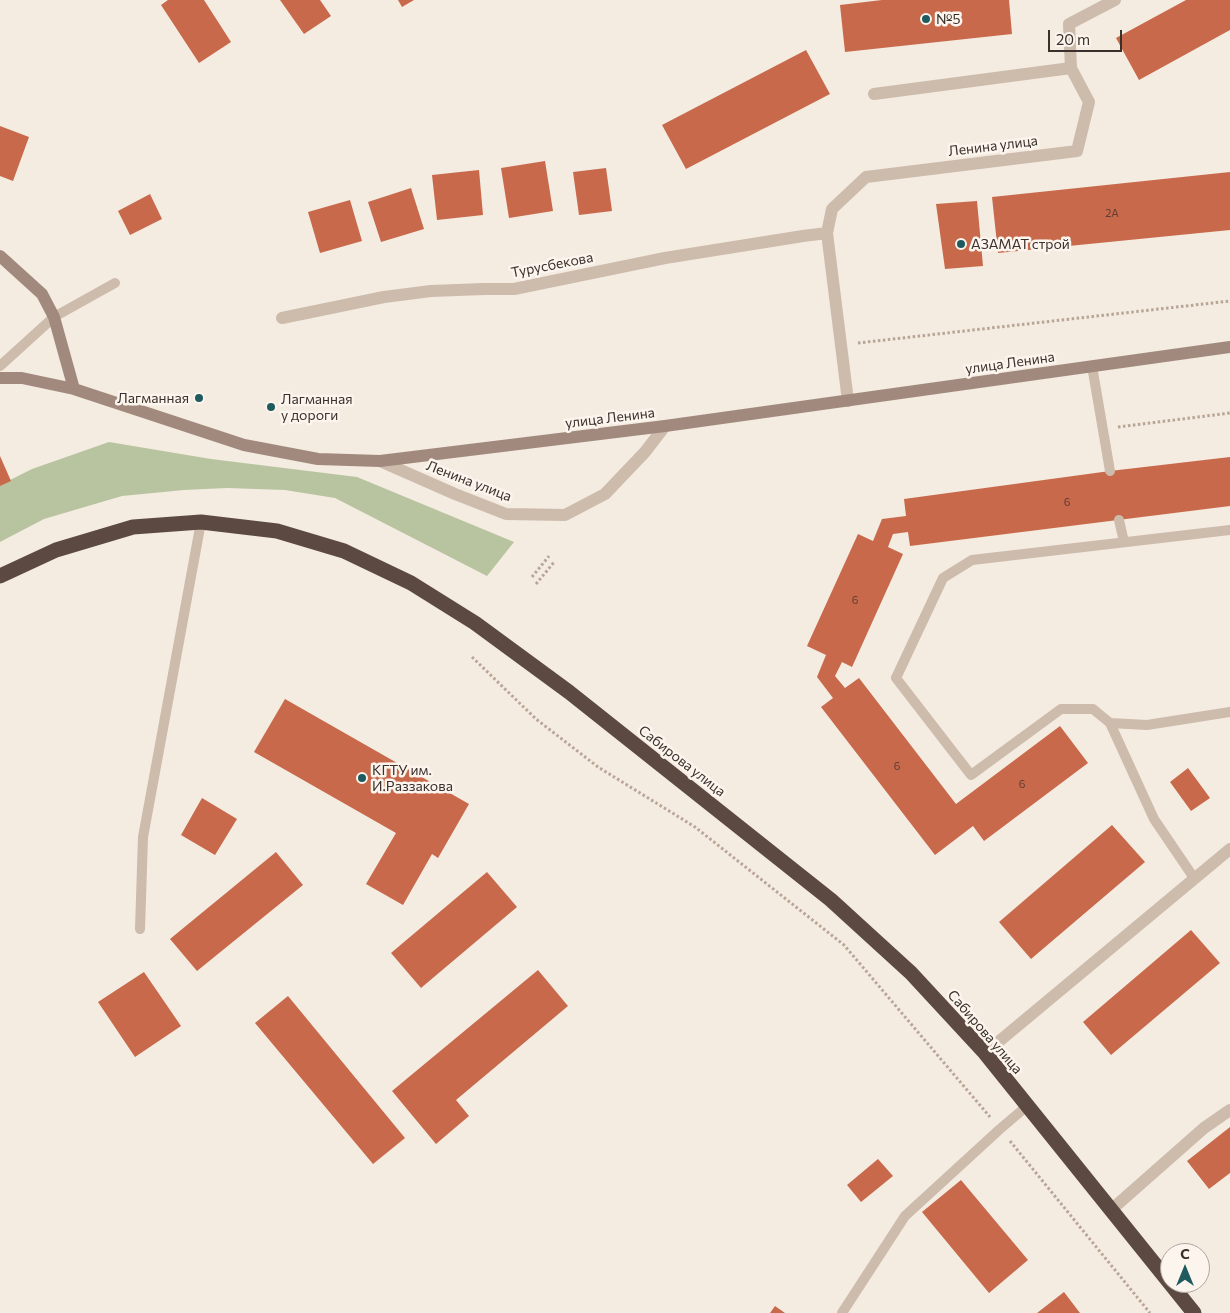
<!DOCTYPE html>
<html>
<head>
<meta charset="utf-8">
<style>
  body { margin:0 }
  #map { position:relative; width:1230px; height:1313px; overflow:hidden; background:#f4ebe1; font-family:Commissioner,sans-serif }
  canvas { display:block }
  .north { position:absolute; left:1160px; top:1243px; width:50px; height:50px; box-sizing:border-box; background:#fbf5ee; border:1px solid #aea6a0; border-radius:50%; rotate:0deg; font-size:14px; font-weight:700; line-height:20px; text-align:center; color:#3b302b }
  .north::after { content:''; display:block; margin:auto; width:18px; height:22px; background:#1f5a5e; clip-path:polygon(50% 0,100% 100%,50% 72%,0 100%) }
  .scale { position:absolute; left:1048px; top:30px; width:74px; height:22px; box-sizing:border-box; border:2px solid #3b302b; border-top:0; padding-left:6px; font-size:15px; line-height:18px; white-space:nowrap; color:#3b302b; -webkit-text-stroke:4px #fbf5ee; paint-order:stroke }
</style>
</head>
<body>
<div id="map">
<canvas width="1230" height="1313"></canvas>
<div class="north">С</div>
<div class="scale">20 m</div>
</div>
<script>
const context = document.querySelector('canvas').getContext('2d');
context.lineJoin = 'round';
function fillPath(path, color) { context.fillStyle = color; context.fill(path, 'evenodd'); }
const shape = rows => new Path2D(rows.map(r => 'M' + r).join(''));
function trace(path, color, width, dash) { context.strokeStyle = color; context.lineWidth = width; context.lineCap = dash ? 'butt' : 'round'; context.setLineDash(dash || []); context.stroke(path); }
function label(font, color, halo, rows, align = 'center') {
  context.font = font + ' Commissioner,sans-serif'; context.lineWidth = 5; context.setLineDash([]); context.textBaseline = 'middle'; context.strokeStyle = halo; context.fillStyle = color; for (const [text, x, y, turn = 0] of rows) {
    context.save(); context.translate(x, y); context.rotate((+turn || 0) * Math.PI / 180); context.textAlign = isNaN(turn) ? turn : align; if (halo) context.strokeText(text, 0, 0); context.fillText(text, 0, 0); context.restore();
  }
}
const green = shape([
  [109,442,211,459,357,477,514,542,487,576,335,498,285,490,227,488,184,490,122,496,44,519,0,542,0,485,32,469]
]);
const building = shape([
  [168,0,204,0,231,42,199,63,161,5],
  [280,0,320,0,331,16,304,34],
  [398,0,414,0,402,7],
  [882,0,1009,0,1012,34,845,52,840,5],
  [1186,0,1230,0,1230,30,1139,80,1116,38],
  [806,50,830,94,686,169,662,125],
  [0,126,29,137,13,181,0,176],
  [545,161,553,211,509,218,501,168],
  [606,168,612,211,579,215,573,172],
  [479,170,483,215,437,220,432,175],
  [1230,172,1230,230,998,253,992,197],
  [411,188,424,229,381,242,368,202],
  [150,194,162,219,130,235,118,211],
  [350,200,362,241,320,253,308,212],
  [977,201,983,266,945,269,936,204],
  [0,456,11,481,0,486],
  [1230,457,1230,506,910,546,908,532,893,534,888,547,903,554,852,667,842,662,835,676,845,688,859,678,956,804,1060,726,1088,763,984,841,973,826,935,855,821,707,833,698,817,677,826,655,807,646,858,534,873,541,882,519,906,516,904,499,1110,471],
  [285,699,469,804,438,858,432,854,403,905,366,884,396,833,254,752],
  [1188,768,1210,798,1191,811,1170,782],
  [202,798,237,819,215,855,181,835],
  [1112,825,1145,862,1031,959,999,922],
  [276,852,303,885,197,971,170,939],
  [487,872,517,907,421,988,391,953],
  [1191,930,1220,963,1111,1055,1083,1022],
  [538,970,568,1006,456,1100,469,1116,436,1144,392,1091],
  [144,972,181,1026,135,1057,98,1002],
  [288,996,405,1138,373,1164,255,1023],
  [1230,1127,1230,1173,1209,1189,1187,1161],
  [878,1159,893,1176,861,1202,847,1185],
  [961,1180,1028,1260,989,1293,922,1212],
  [1064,1292,1080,1313,1037,1313],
  [775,1306,785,1313,770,1313]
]);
const path = shape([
  [858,343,1230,301],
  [1118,427,1230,413],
  [532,577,549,556],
  [536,584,555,561],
  [472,657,536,719,598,767,695,827,844,945,990,1117],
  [1010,1141,1150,1313]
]);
const lane = shape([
  [0,366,54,317,115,283],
  [1092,366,1110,471],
  [1119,520,1124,542],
  [1110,723,1147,725,1230,712],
  [1194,878,1154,819,1110,723,1093,709,1061,709,971,775,896,678,943,578,972,560,1230,530],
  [140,929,143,837,201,522],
  [842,1313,905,1216,1000,1129,1027,1106]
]);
const street = shape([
  [1071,68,1069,24,1115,0],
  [282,318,384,297,431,291,484,289,514,289,665,258,803,236,827,233],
  [848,401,827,233,832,209,866,177,1077,151,1089,102,1071,68,874,94],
  [380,461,455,494,506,514,565,515,605,494,645,452,665,426],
  [985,1053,1230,849],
  [1111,1210,1204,1128,1230,1110]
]);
const secondary = shape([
  [0,256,42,294,54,317,74,389],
  [0,378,22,378,74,389,244,445,318,459,380,461,665,426,1230,347]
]);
const highway = shape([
  [0,576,56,550,133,527,201,522,277,531,344,551,411,583,475,623,569,692,831,900,911,973,985,1053,1194,1313]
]);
const markers = [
  [926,19,5,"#1f5a5e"],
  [961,244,5,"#1f5a5e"],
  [199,398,5,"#1f5a5e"],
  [271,407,5,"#1f5a5e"],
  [362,778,5,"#1f5a5e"]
];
const numberNames = [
  ["2A",1112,213],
  ["6",1067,502],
  ["6",855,600],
  ["6",897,766],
  ["6",1022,784]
];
const poiNames = [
  ["№5",936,19],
  ["АЗАМАТ строй",971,244],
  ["Лагманная",189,398,"right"],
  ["Лагманная",281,399],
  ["у дороги",281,415],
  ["КГТУ им.",372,770],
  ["И.Раззакова",372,786]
];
const streetNames = [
  ["Ленина улица",993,146,-7],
  ["Турусбекова",552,265,-11],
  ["улица Ленина",1010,363,-8],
  ["улица Ленина",610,418,-7],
  ["Ленина улица",469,481,21],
  ["Сабирова улица",682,761,38],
  ["Сабирова улица",985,1032,49]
];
fillPath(green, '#b8c4a0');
fillPath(building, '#c8694b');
trace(path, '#b9a596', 3, [2.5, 2.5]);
trace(lane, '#cdbbac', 10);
trace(street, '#cdbbac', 12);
trace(secondary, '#a18a7d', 12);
trace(highway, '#5c4a42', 15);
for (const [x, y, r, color] of markers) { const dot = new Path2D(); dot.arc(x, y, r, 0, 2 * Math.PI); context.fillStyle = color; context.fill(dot); trace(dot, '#fbf5ee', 2); }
label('11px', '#5e3e33', null, numberNames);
label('14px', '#3b302b', '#fbf5ee', poiNames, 'left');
label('14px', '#3b302b', '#fbf5ee', streetNames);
</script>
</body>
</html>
